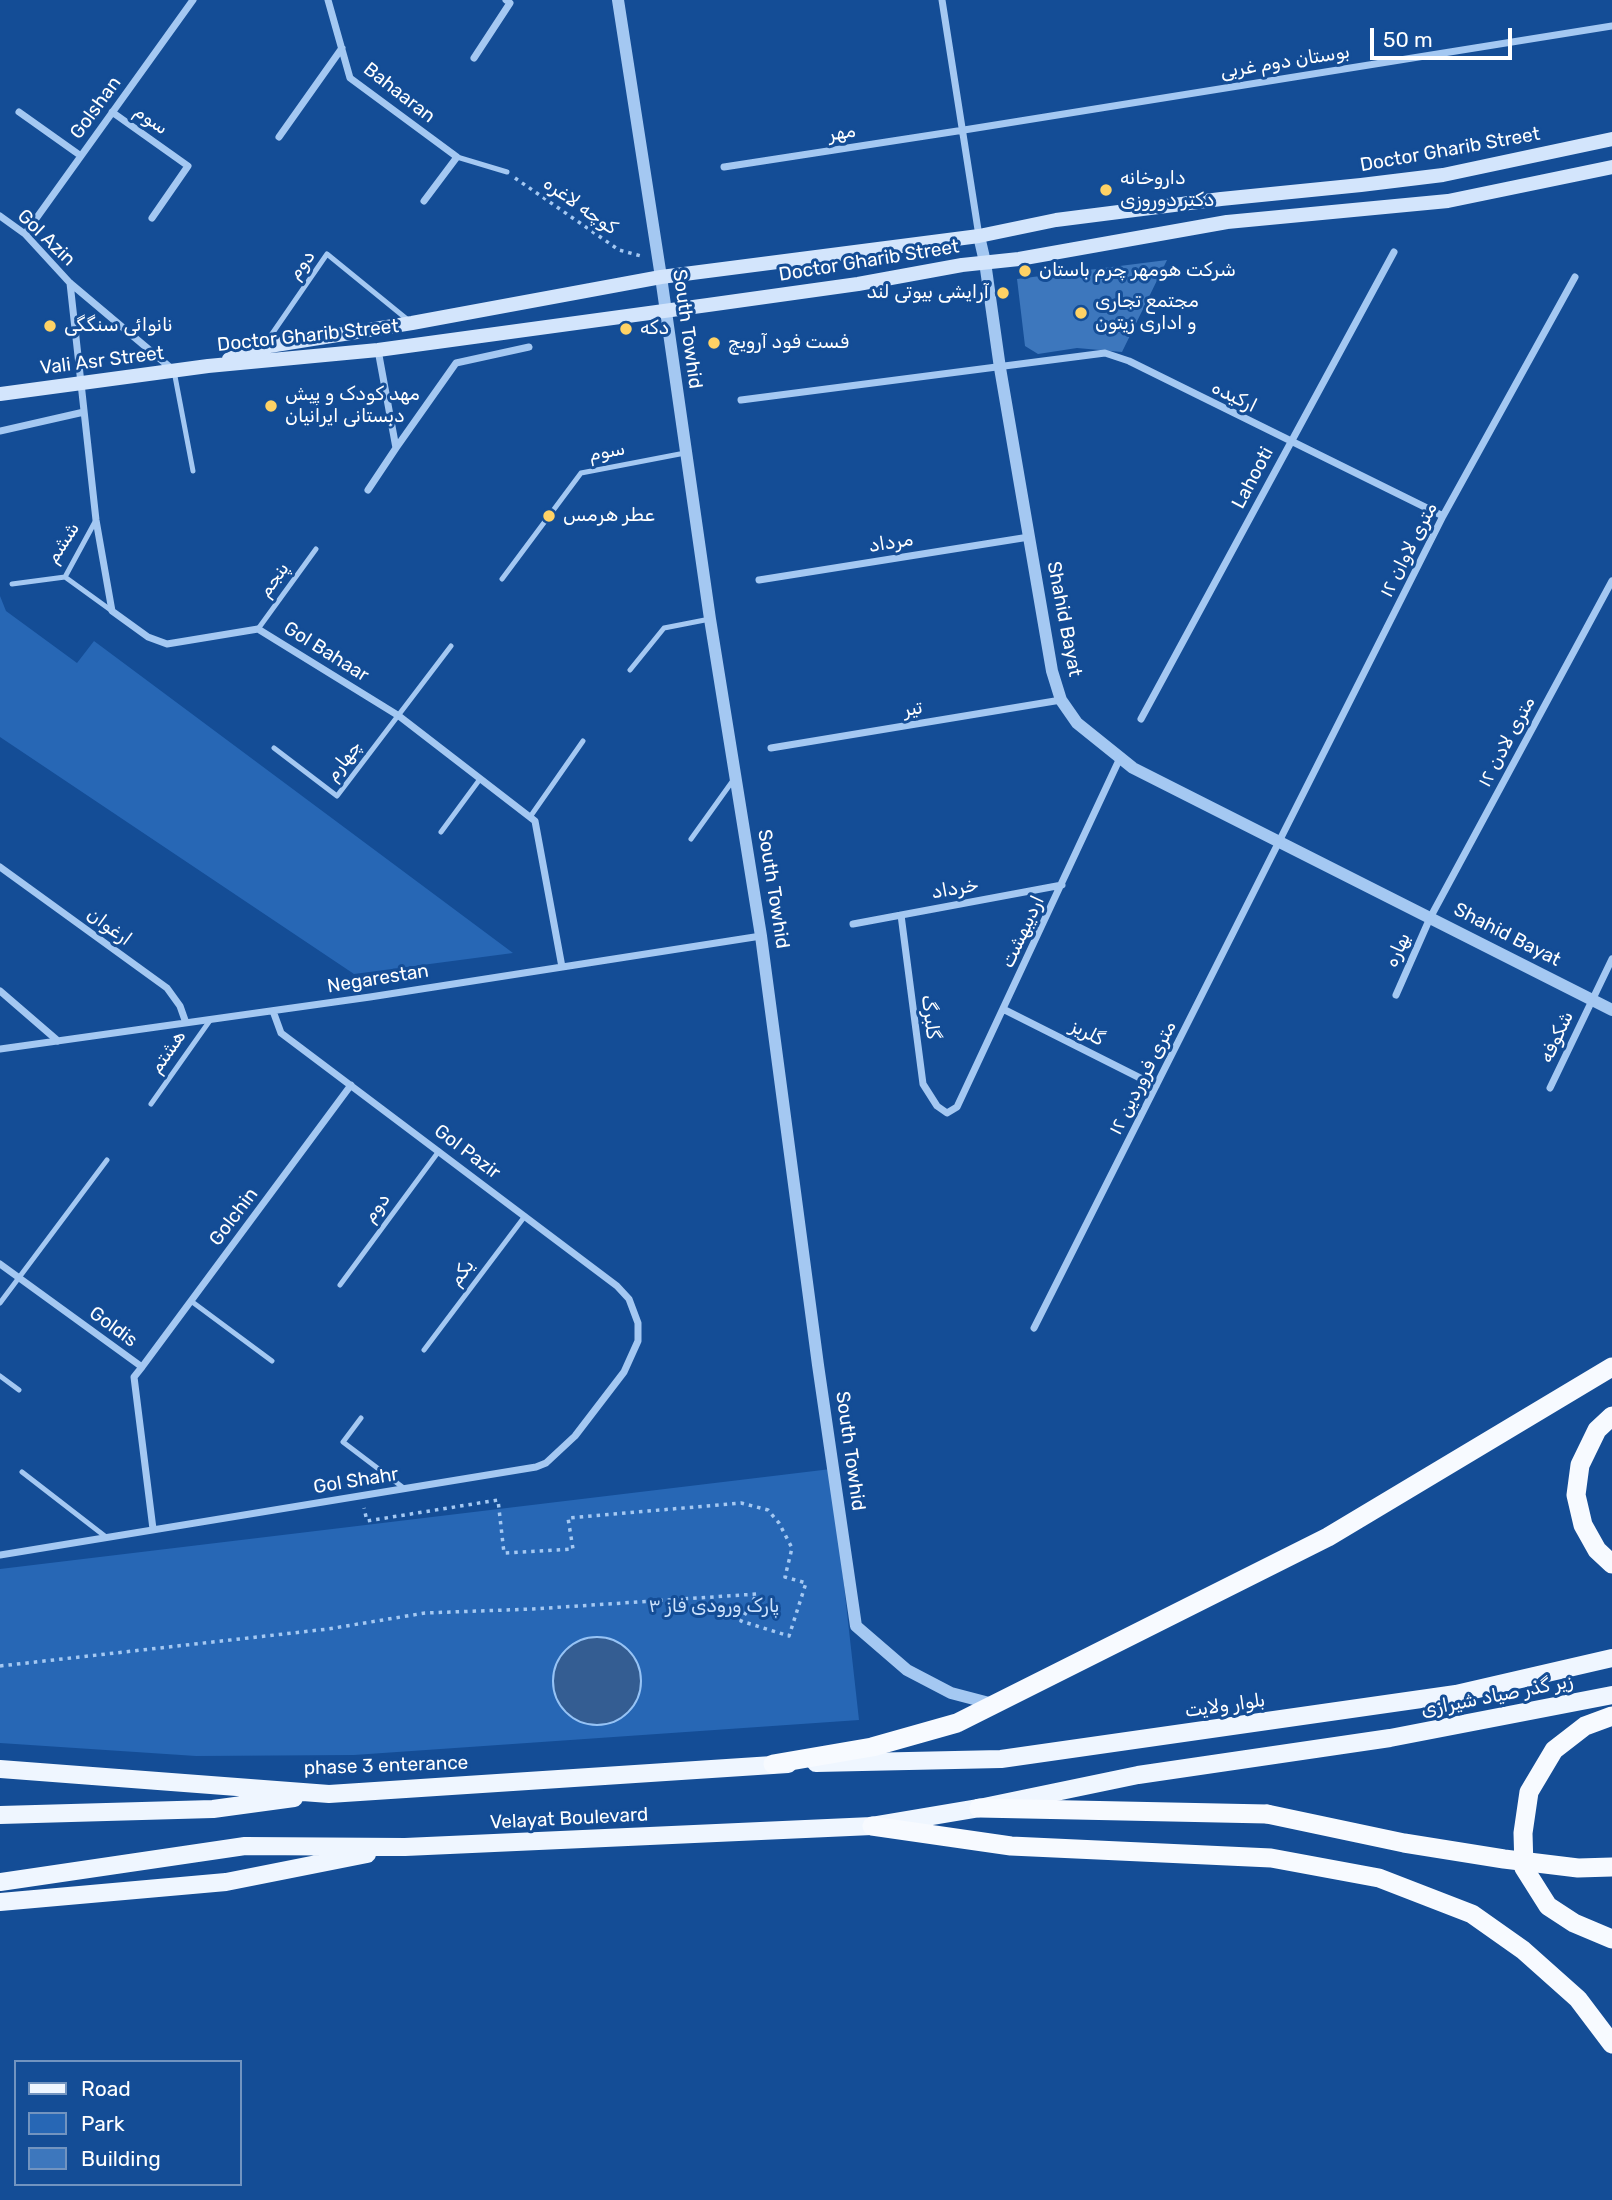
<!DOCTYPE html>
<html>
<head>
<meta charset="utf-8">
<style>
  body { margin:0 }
  #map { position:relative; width:1612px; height:2200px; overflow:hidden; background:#144d96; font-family:Rubik,sans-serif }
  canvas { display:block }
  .legend { position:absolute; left:14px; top:2060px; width:228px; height:126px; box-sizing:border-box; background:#144d96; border:2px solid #7294c0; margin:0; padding:9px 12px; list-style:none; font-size:21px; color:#fff }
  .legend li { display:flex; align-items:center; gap:14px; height:35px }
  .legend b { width:35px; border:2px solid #7294c0 }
  .scale { position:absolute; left:1370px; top:28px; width:142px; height:32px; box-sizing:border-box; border:4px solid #fff; border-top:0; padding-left:9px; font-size:21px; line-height:24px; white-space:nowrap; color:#fff; -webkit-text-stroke:5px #144d96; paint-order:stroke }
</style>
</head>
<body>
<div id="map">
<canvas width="1612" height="2200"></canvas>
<ul class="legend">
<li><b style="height:9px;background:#eff6ff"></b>Road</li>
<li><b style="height:19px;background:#2767b5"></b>Park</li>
<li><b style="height:19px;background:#3d77bd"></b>Building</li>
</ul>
<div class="scale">50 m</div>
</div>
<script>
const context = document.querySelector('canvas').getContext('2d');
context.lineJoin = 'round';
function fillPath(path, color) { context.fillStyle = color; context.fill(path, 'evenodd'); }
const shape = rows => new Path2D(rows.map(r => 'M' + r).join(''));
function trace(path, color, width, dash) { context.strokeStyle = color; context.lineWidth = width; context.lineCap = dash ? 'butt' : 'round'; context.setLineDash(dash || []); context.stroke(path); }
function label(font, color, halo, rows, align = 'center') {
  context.font = font + ' Rubik,Vazirmatn,sans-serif'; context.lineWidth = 6; context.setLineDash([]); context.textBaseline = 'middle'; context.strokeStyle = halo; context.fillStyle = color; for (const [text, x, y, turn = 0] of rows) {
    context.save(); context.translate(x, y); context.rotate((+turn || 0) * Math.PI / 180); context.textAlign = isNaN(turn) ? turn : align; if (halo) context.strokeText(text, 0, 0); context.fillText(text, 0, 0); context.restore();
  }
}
const green = shape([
  [0,596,6,611,77,663,94,641,513,953,354,974,0,737],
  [831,1469,859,1720,354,1755,196,1756,0,1743,0,1569]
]);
const water = shape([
  '553 1681a44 44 0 1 1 88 0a44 44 0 1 1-88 0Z'
]);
const building = shape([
  [1167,260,1122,352,1077,348,1038,354,1025,346,1017,279]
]);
const path = shape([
  [515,178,619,250,641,256],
  [0,1666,328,1629,425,1613,533,1609,757,1594,741,1621,789,1636,806,1583,785,1577,792,1548,779,1523,768,1510,741,1503,568,1518,573,1549,504,1553,498,1500,367,1521,364,1508]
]);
const service = shape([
  [457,157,507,172],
  [265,344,327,254,408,320],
  [174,371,193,471],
  [65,577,112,611],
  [502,579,581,473,685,453],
  [12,584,65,577,96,520],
  [258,629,316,549],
  [630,670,664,628,710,619],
  [274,748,337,796,451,646],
  [530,817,583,741],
  [441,832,480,779],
  [691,839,734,779],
  [151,1104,211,1019],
  [340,1285,439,1151],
  [191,1301,272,1361],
  [0,1303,107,1160],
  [424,1350,525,1216],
  [0,1376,19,1390],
  [361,1418,343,1442,405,1489],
  [22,1472,106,1537]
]);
const minor = shape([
  [328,0,350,78,457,157,424,201],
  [942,0,979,236],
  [474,58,510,3,506,0],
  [19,112,81,156],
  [112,112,188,166,152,218],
  [279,137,342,48],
  [724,167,964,130,1612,26],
  [0,216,25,234,70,283,172,369],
  [25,234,193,0],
  [70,283,96,520,112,611,148,637,167,644,258,629,399,716,535,821,562,967],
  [741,400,1105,353,1129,361,1443,516],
  [0,431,84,412],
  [396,448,456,363,529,347],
  [368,490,396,448,378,350],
  [759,580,1029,537],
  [1141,719,1394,252],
  [771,748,1061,700],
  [0,867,167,988,180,1006,186,1023],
  [901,915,923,1084,937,1106,947,1113,957,1107,1120,758],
  [853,924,1062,885],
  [0,991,58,1041],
  [1396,995,1430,918,1612,581],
  [1003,1009,1156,1086],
  [0,1049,370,997,761,936],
  [1550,1088,1612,959],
  [0,1264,142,1367,134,1377,153,1529],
  [1034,1328,1443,516,1575,277],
  [142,1367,351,1085],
  [0,1555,536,1467,546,1463,575,1436,624,1372,638,1341,638,1323,629,1299,617,1286,281,1033,273,1011]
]);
const tertiary = shape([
  [618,0,661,277,710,619,761,936,818,1365,856,1626,907,1670,951,1693,993,1704],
  [979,236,985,262,1000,368,1052,671,1061,700,1077,723,1133,768,1612,1010]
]);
const secondary = shape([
  [229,359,263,347,412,323,661,277,979,236,1056,220,1221,199,1361,185,1443,175,1612,139],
  [0,394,208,366,378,350,708,305,858,284,962,265,1019,259,1227,222,1448,201,1612,167]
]);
const primary = shape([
  [816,1763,1001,1759,1456,1694,1612,1658],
  [0,1769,329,1794,788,1764],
  [0,1815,213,1809,294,1798],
  [0,1882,245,1846,405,1847,872,1826,979,1808,1138,1775,1390,1738,1612,1695],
  [0,1902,226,1882,367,1854]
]);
const trunk = shape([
  [1612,1416,1597,1430,1580,1465,1576,1495,1583,1525,1597,1550,1612,1564],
  [1612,1716,1585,1726,1554,1750,1529,1792,1523,1833,1524,1868,1548,1906,1574,1923,1612,1939],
  [773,1764,872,1747,957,1723,1328,1537,1612,1367],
  [979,1808,1267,1814],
  [872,1826,1011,1846,1271,1858,1379,1878,1472,1914,1523,1950,1578,1999,1612,2044]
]);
const trunkBridge = shape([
  [1267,1814,1404,1843,1504,1859,1578,1868,1612,1867]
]);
const markers = [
  [1106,190,7,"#ffd265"],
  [1025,271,7,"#ffd265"],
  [1003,293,7,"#ffd265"],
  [1081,313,7,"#ffd265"],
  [50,326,7,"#ffd265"],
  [626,329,7,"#ffd265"],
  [714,343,7,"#ffd265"],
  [271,406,7,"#ffd265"],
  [549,516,7,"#ffd265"]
];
const streetNames = [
  ["بوستان دوم غربی",1285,62,-9],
  ["Bahaaran",399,93,38],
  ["Golshan",96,108,-54],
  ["سوم",151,120,35],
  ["مهر",842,133,-9],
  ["Doctor Gharib Street",1450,150,-10],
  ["کوچه لاغره",580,206,35],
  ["Gol Azin",46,238,44],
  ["Doctor Gharib Street",869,261,-9],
  ["دوم",302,265,-53],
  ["South Towhid",687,329,82],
  ["Doctor Gharib Street",308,336,-6],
  ["Vali Asr Street",102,361,-7],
  ["ارکیده",1234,397,26],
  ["سوم",607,452,-11],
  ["Lahooti",1253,478,-62],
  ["ششم",63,543,-57],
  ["مرداد",891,543,-9],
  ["۱۲ متری لاوان",1409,550,-63],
  ["پنجم",274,580,-54],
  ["Shahid Bayat",1064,619,79],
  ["Gol Bahaar",326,652,32],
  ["تیر",913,709,-9],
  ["۱۲ متری لادن",1507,742,-62],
  ["چهارم",344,761,-52],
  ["South Towhid",773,889,81],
  ["خرداد",955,889,-10],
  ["ارغوان",109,927,36],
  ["اردیبهشت",1023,932,-65],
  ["Shahid Bayat",1507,935,27],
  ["بهاره",1398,950,-66],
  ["Negarestan",378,979,-9],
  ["گلبرگ",930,1017,83],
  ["گلریز",1087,1033,27],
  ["شکوفه",1557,1037,-65],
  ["هشتم",168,1052,-55],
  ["۱۲ متری فروردین",1143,1078,-63],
  ["Gol Pazir",467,1152,37],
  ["دوم",377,1208,-53],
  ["Golchin",234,1217,-53],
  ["یکم",462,1273,-53],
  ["Goldis",113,1327,36],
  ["South Towhid",850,1451,82],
  ["Gol Shahr",356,1481,-9],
  ["زیر گذر صیاد شیرازی",1497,1696,-11],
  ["بلوار ولایت",1225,1706,-8],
  ["phase 3 enterance",386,1766,-2],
  ["Velayat Boulevard",569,1819,-3]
];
const poiNames = [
  ["داروخانه",1120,179],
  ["دکتر دوروزی",1120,201],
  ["شرکت هومهر چرم باستان",1039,271],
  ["آرایشی بیوتی لند",989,293,"right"],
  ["مجتمع تجاری",1095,302],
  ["و اداری زیتون",1095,324],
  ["نانوائی سنگگی",64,326],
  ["دکه",640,329],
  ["فست فود آرویچ",728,343],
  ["مهد کودک و پیش",285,395],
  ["دبستانی ایرانیان",285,417],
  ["عطر هرمس",563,516]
];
const parkNames = [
  ["پارک ورودی فاز ۳",714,1607]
];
fillPath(green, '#2767b5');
fillPath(water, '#345d92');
trace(water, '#96c3f5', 2);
fillPath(building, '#3d77bd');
trace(path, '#a4c8f2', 3.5, [3.5, 5]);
trace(service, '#a4c8f2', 5);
trace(minor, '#a4c8f2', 7);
trace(tertiary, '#a4c8f2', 12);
trace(secondary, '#d3e5fc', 14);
trace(primary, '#eff6ff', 18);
trace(trunk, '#f7faff', 19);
trace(trunkBridge, '#f7faff', 19);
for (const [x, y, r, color] of markers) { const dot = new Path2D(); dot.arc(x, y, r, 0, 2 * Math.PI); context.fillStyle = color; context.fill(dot); trace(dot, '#144d96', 2.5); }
label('19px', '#fff', '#144d96', streetNames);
label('19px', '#fff', '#144d96', poiNames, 'left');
label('19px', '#cce2fd', '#144d96', parkNames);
</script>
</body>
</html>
